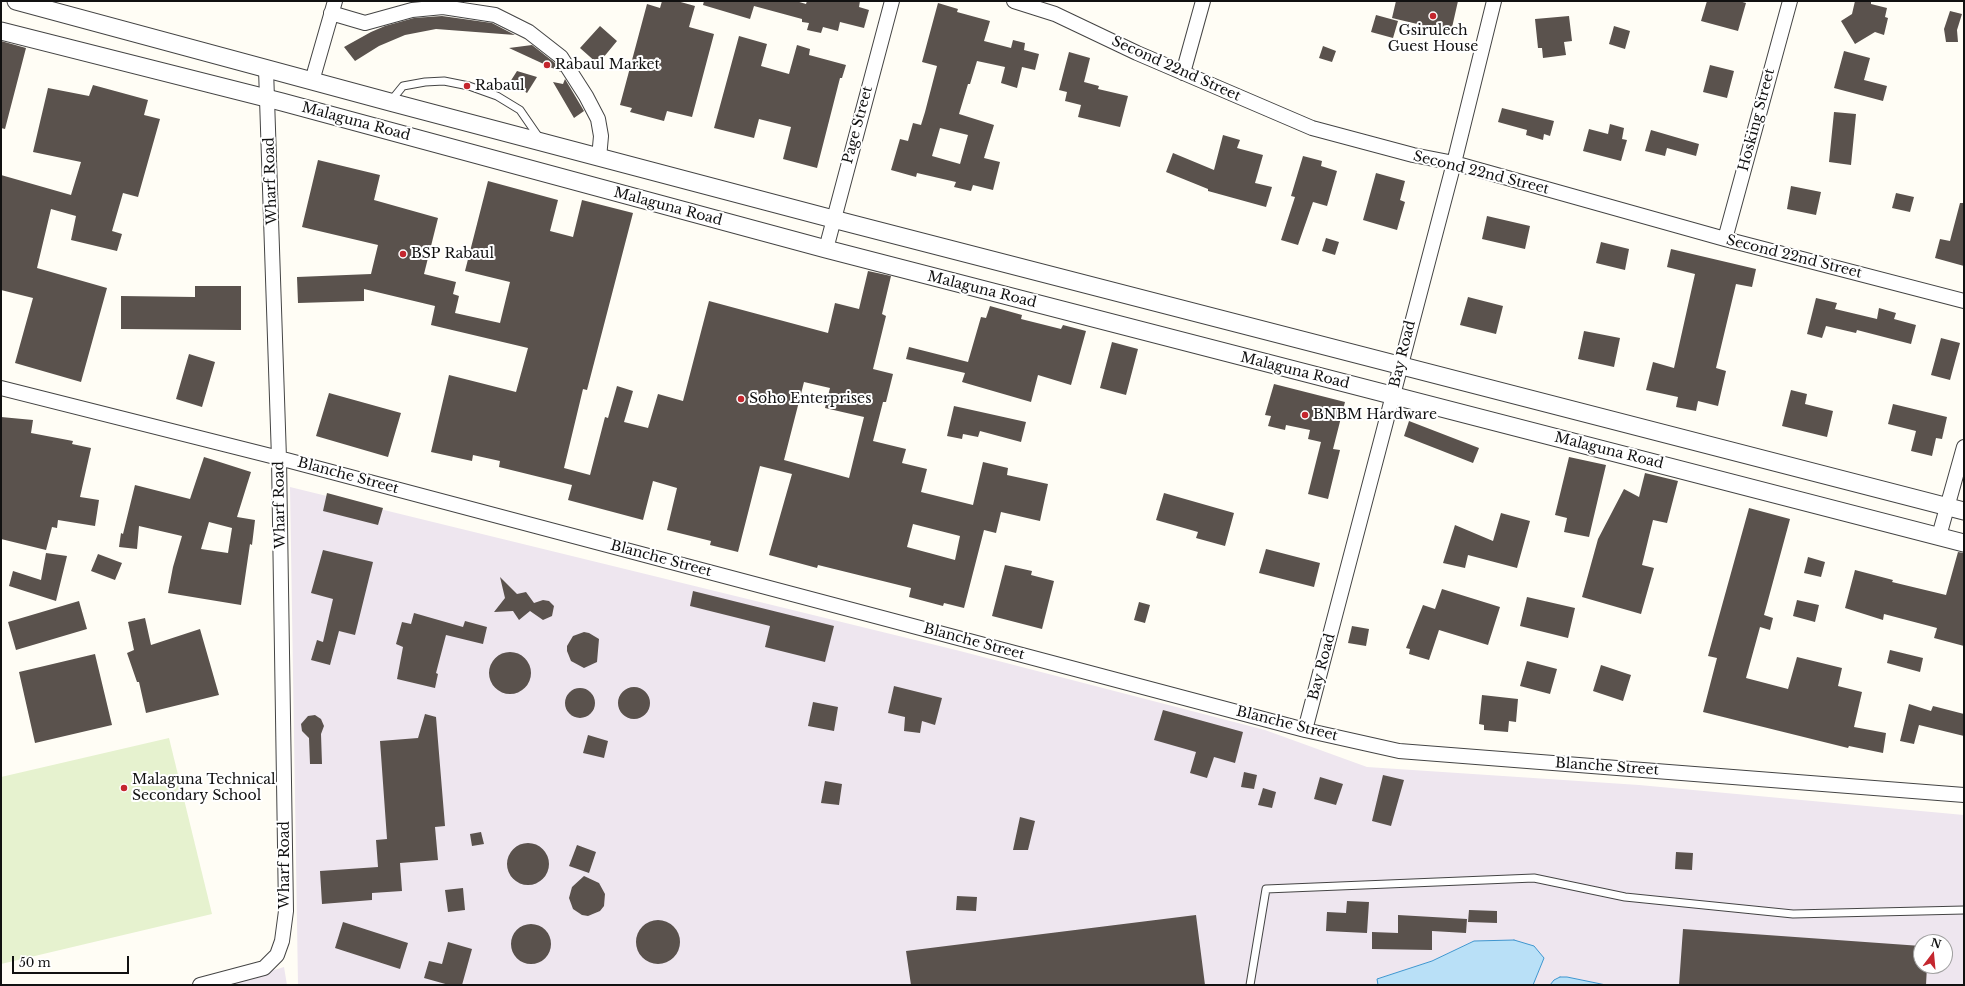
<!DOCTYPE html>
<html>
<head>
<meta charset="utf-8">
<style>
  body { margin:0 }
  #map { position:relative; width:1965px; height:986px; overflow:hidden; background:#fffdf5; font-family:"Libre Baskerville",serif }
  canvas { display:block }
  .frame { position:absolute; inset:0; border:2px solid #111; pointer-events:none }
  .north { position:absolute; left:1913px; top:934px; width:40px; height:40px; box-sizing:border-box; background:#fff; border:1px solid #a0a0a0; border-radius:50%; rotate:16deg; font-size:11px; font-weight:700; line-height:16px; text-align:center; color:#111 }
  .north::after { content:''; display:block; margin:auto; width:14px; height:18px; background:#c4262e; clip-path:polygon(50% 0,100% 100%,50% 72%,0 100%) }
  .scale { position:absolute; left:12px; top:956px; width:117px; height:18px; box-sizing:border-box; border:2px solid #111; border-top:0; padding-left:5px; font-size:12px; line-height:14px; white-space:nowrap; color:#111; -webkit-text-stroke:3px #fff; paint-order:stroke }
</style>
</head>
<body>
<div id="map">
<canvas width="1965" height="986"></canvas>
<div class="frame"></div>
<div class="north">N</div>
<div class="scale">50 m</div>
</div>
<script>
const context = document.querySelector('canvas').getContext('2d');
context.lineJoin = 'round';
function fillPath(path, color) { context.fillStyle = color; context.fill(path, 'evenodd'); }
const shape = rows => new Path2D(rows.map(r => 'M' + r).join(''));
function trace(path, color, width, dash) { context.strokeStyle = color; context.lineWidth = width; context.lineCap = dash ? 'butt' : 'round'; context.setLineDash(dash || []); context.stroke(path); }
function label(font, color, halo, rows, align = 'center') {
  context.font = font + ' "Libre Baskerville",serif'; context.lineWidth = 4; context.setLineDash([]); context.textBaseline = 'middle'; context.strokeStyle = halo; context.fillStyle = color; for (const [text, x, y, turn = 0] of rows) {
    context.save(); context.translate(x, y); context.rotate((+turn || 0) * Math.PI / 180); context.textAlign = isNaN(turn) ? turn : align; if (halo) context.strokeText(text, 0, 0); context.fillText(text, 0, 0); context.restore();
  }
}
const industrial = shape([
  [290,487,956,650,1265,730,1367,767,1639,785,1964,815,1964,985,1607,985,1567,977,1554,980,1550,985,1533,985,1544,958,1474,941,1432,961,1377,979,1378,985,298,985],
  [1921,942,1945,942,1945,966,1921,966],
  [284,967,287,985,225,985]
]);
const pitch = shape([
  [169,738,212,914,1,964,1,777]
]);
const water = shape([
  [1514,940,1534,946,1544,958,1533,985,1378,985,1377,979,1432,961,1474,941,1514,940],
  [1560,977,1567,977,1606,985,1550,985,1554,980,1560,977]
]);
const building = shape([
  [662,1,677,1,695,6,689,27,714,34,692,117,667,111,664,121,630,112,632,108,620,105,647,4,660,8],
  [704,1,796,1,806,4,807,1,860,1,859,7,869,10,864,28,840,22,838,31,823,27,821,33,807,30,809,23,802,22,802,19,754,6,750,19,703,5],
  [1396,1,1458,1,1451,32,1392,18],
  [1707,1,1739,1,1746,3,1738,31,1701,21],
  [1855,1,1871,1,1871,4,1887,8,1885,17,1888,18,1884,35,1875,32,1855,44,1841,21,1852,14],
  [938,3,958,9,957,12,990,21,984,41,1011,48,1013,40,1025,43,1024,50,1039,54,1035,70,1022,67,1017,88,1001,83,1005,67,977,61,970,84,968,84,959,114,994,125,984,158,1000,162,993,190,973,185,971,191,954,187,956,182,917,173,916,177,891,170,900,139,908,141,913,123,921,125,925,112,937,66,922,62],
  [940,128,968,135,960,164,932,156],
  [1950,11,1962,14,1957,30,1958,42,1946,42,1944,29],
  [1376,15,1398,21,1393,38,1371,32],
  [442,16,492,23,515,35,436,29,405,35,379,46,355,61,344,47,371,32,385,26,414,18],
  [1569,16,1572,41,1564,42,1566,55,1543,58,1542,48,1538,48,1535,19],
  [600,26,617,41,598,64,580,48],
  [1614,26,1630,31,1625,49,1609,44],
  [739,36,767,44,761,66,789,74,797,45,810,49,809,55,846,65,842,78,840,78,817,168,783,159,791,127,759,119,754,138,714,128],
  [1,41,26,48,5,129,1,128],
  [532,45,555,63,561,72,509,48],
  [1323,46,1336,51,1332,62,1319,58],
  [1844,51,1870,58,1864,80,1887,86,1883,101,1834,88],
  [1069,52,1090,58,1084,82,1099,86,1098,89,1128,96,1120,127,1078,117,1081,105,1065,101,1067,92,1059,90],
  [1710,65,1734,71,1727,98,1703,92],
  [517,71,537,77,527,93,510,82],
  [565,79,584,111,574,118,553,82,563,84],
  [93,85,148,100,144,115,160,119,138,197,123,193,112,231,122,234,117,251,71,240,76,216,51,209,37,268,107,288,81,382,15,363,33,298,1,290,1,175,71,195,81,162,33,152,48,88,89,96],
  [1502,108,1554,121,1550,136,1544,134,1543,140,1526,135,1527,130,1498,122],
  [1834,112,1856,114,1851,165,1829,162],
  [1610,124,1624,128,1622,139,1627,140,1621,161,1583,151,1589,129,1608,134],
  [1651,130,1699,144,1696,156,1667,148,1665,156,1645,151],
  [1223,135,1240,140,1237,148,1263,155,1255,183,1272,187,1266,207,1208,191,1208,189,1166,172,1173,153,1214,170],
  [1303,156,1322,161,1321,166,1337,171,1327,206,1313,202,1298,245,1281,240,1295,197,1291,196],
  [318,160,380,175,374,200,438,218,424,274,456,282,453,294,459,296,455,313,500,323,510,282,465,271,488,181,558,200,550,231,573,237,582,200,633,213,587,390,583,389,564,468,590,475,605,417,608,418,617,386,633,391,624,422,648,428,658,394,683,401,709,301,828,333,835,303,859,309,868,271,891,276,882,314,886,316,873,369,893,374,886,402,883,402,873,441,906,449,902,463,927,469,921,492,973,505,983,462,1008,468,1007,475,1048,484,1040,521,1001,512,996,533,984,530,964,608,944,603,943,606,909,597,911,588,818,565,817,568,769,555,792,474,760,466,738,552,710,545,711,541,667,530,677,488,653,481,643,520,568,500,572,485,499,467,500,461,473,455,472,461,431,452,449,375,516,392,528,348,431,325,435,306,364,289,364,301,298,303,297,277,371,274,378,245,302,227],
  [804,382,830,388,825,408,864,417,849,478,784,460],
  [913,524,960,536,955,560,907,547],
  [1376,173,1405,181,1400,200,1405,202,1397,230,1363,220],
  [1791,186,1821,192,1816,215,1787,209],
  [1896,193,1914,197,1910,212,1892,208],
  [1960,203,1964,203,1964,266,1935,258,1940,239,1950,241],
  [1487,216,1530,226,1525,249,1482,239],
  [1326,238,1339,242,1335,255,1322,251],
  [1601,242,1629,249,1625,270,1596,263],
  [1671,249,1756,269,1752,287,1736,284,1716,368,1726,371,1718,406,1698,401,1696,411,1676,407,1678,397,1646,390,1653,362,1674,368,1695,274,1667,267],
  [195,286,241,286,241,330,121,329,121,296,195,297],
  [1468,297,1503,306,1496,334,1460,325],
  [1816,298,1837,303,1835,309,1877,319,1879,308,1896,313,1894,319,1916,325,1911,344,1857,330,1856,333,1826,326,1822,338,1807,334],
  [990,306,1022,315,1021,319,1061,329,1063,325,1086,331,1071,385,1038,375,1031,402,962,382,965,373,906,359,909,347,968,362,981,317,986,318],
  [1584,331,1620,338,1614,367,1578,359],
  [1941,338,1960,343,1950,380,1931,375],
  [1112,342,1138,349,1126,395,1100,388],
  [189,354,215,362,202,407,176,399],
  [1274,384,1345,402,1333,449,1340,450,1328,499,1308,494,1321,442,1308,439,1310,430,1286,425,1285,430,1268,426,1271,416,1265,415],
  [1791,390,1807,394,1805,404,1833,411,1827,437,1782,426],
  [329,393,401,413,388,457,316,436],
  [1893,404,1947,417,1942,439,1936,438,1932,456,1911,451,1916,431,1888,424],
  [954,406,1026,422,1021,442,980,431,978,437,963,434,962,439,947,436],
  [1,417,33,420,31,433,73,441,72,444,91,448,80,497,99,500,95,526,58,520,57,528,52,527,46,550,1,539],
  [1409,421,1479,448,1473,463,1404,436],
  [204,457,251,472,237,517,255,520,252,545,250,544,241,605,168,593,173,567,182,536,139,526,137,549,119,547,121,533,123,534,135,485,190,499],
  [209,522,232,528,228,553,201,549],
  [1569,457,1606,465,1589,537,1564,532,1567,518,1555,515],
  [1645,473,1678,481,1667,523,1653,520,1642,565,1654,568,1641,614,1582,597,1598,539,1624,489,1639,497],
  [327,493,383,508,378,525,323,511],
  [1164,493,1234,513,1225,546,1196,538,1198,532,1156,520],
  [1749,508,1790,519,1764,615,1773,618,1770,630,1760,627,1746,678,1788,689,1797,657,1842,668,1838,686,1862,692,1854,727,1886,733,1883,753,1849,746,1848,748,1703,712,1717,658,1708,656],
  [1501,513,1530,521,1517,568,1468,555,1465,568,1443,563,1455,525,1493,541],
  [1266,549,1320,563,1314,587,1259,573],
  [323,550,373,562,355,635,339,631,330,665,311,660,317,640,323,642,333,599,311,593],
  [1958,552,1964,553,1964,646,1934,638,1937,628,1884,614,1883,620,1845,608,1855,570,1893,580,1892,582,1946,595],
  [46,553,67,556,56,601,9,586,13,571,41,580],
  [98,554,122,563,115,580,91,571],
  [1808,557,1825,562,1821,577,1804,573],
  [1005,565,1032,571,1031,575,1054,581,1042,629,992,616],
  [500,577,517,594,526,592,534,603,543,600,549,601,554,606,552,616,543,620,530,611,519,620,513,611,494,612,505,598],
  [1442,589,1500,607,1488,645,1439,630,1429,660,1409,654,1410,649,1406,648,1423,605,1435,609],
  [693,591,834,626,825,662,765,647,770,626,690,606],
  [1527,597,1575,608,1568,638,1520,626],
  [1797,600,1819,605,1815,622,1793,616],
  [79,601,87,629,16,650,8,622],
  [1139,602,1150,605,1145,623,1134,620],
  [414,613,463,627,465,621,487,627,483,644,446,635,436,673,438,674,435,688,397,679,403,647,396,644,402,622,411,624],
  [145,618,151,645,200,629,219,695,146,713,139,682,137,682,127,653,134,650,128,622],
  [1352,626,1369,629,1366,646,1348,643],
  [584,632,589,633,599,639,597,662,584,668,571,661,567,651,567,646,573,636],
  [1890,650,1923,658,1920,672,1887,663],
  '489 673a21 21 0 1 1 42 0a21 21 0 1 1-42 0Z',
  [95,654,112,725,35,743,19,672],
  [1527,661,1557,669,1550,694,1520,686],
  [1601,665,1631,675,1623,701,1593,691],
  [894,686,942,698,935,725,922,721,920,733,904,731,905,717,888,713],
  '618 703a16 16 0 1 1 32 0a16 16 0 1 1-32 0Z',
  '565 703a15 15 0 1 1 30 0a15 15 0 1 1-30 0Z',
  [1482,695,1518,699,1516,722,1509,721,1508,732,1484,730,1484,725,1479,724],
  [813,702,838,707,834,731,808,726],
  [1909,704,1931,711,1933,706,1964,714,1964,736,1919,725,1914,744,1900,741],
  [1163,710,1243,732,1235,763,1214,757,1207,778,1190,773,1196,752,1154,740],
  [425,714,436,717,445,826,435,827,438,860,400,863,402,891,372,893,372,900,322,904,320,871,378,867,376,840,387,839,380,741,418,738],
  [315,715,321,719,324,726,321,734,322,764,310,764,309,738,302,731,301,724,308,716],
  [588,735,608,741,604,758,583,753],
  [1244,772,1257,775,1254,789,1241,787],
  [1383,775,1404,780,1391,826,1372,821],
  [1320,777,1343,784,1336,805,1314,799],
  [825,781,842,784,839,805,821,803],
  [1263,788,1276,792,1272,808,1258,805],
  [1020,817,1035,821,1028,850,1013,850],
  [481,832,484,844,472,846,470,834],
  '507 864a21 21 0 1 1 42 0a21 21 0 1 1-42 0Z',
  [577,845,596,852,589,873,569,866],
  [1676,852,1693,853,1692,870,1675,869],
  [584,876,599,883,605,894,604,906,600,911,588,916,582,915,573,909,569,898,572,887],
  [463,888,465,910,448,912,445,890],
  [957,896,977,897,976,911,956,910],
  [1347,901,1369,902,1367,933,1326,931,1327,912,1346,913],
  [1469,910,1497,911,1497,923,1468,922],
  [1196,915,1205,985,911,985,906,951],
  [1398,915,1467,919,1466,933,1432,931,1432,950,1372,949,1372,932,1398,933],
  '636 942a22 22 0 1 1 44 0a22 22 0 1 1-44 0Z',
  [343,922,408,943,400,969,335,948],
  '511 944a20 20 0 1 1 40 0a20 20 0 1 1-40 0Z',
  [1683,929,1921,946,1921,966,1927,966,1926,985,1679,985],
  [448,942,472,949,462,985,449,985,424,978,429,961,442,964]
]);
const service = shape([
  [390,102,403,86,425,82,444,81,469,86,497,96,520,110,540,139],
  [1250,985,1266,889,1534,878,1625,897,1793,914,1964,910]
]);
const minor = shape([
  [1014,1,1055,14,1137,53,1312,128,1413,155,1454,163,1725,239,1964,301],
  [331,13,365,23,412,10,443,7,495,15,529,32,561,57,586,96,598,119,601,136,599,158],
  [1183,73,1203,1],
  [312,81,335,1],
  [1725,239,1790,1],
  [826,249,892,1],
  [1,388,279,458,1305,730,1399,751,1964,795],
  [1939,536,1964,447],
  [1305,730,1454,163,1494,1],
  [200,985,264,968,277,955,282,941,286,911,279,458,266,69]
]);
const tertiary = shape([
  [16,1,390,102,833,219,1964,511],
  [1,31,282,102,826,249,1964,543]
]);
const markers = [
  [1433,16,4,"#c4262e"],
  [547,65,4,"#c4262e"],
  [467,86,4,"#c4262e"],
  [403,254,4,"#c4262e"],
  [741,399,4,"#c4262e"],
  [1305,415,4,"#c4262e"],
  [124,788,4,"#c4262e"]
];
const poiNames = [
  ["Gsirulech",1433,31,"center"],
  ["Guest House",1433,47,"center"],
  ["Rabaul Market",555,65],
  ["Rabaul",475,86],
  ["BSP Rabaul",411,254],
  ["Soho Enterprises",749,399],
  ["BNBM Hardware",1313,415],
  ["Malaguna Technical",132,780],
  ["Secondary School",132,796]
];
const streetNames = [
  ["Second 22nd Street",1176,69,24],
  ["Hosking Street",1757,120,-75],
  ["Malaguna Road",356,122,15],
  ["Page Street",858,125,-75],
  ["Second 22nd Street",1481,173,14],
  ["Wharf Road",271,181,-92],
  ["Malaguna Road",668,207,15],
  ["Second 22nd Street",1794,257,14],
  ["Malaguna Road",982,290,14],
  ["Bay Road",1403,354,-76],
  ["Malaguna Road",1295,371,14],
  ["Malaguna Road",1609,451,14],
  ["Blanche Street",348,476,15],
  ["Wharf Road",280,505,-91],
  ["Blanche Street",661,559,15],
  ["Blanche Street",974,642,15],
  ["Bay Road",1322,667,-75],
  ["Blanche Street",1287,724,14],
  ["Blanche Street",1607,767,4],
  ["Wharf Road",285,865,-90]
];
fillPath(industrial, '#eee6ef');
fillPath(pitch, '#e6f2cf');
fillPath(water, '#b9e0f7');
trace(water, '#3f96cf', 1);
fillPath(building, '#5a524d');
trace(service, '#444', 9);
trace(minor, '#444', 16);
trace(tertiary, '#444', 19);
trace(service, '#fff', 7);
trace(minor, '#fff', 14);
trace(tertiary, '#fff', 17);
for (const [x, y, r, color] of markers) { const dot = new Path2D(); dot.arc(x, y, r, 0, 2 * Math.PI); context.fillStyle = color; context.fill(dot); trace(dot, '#fff', 1.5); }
label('14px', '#111', '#fff', poiNames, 'left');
label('14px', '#111', '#fff', streetNames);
</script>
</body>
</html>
